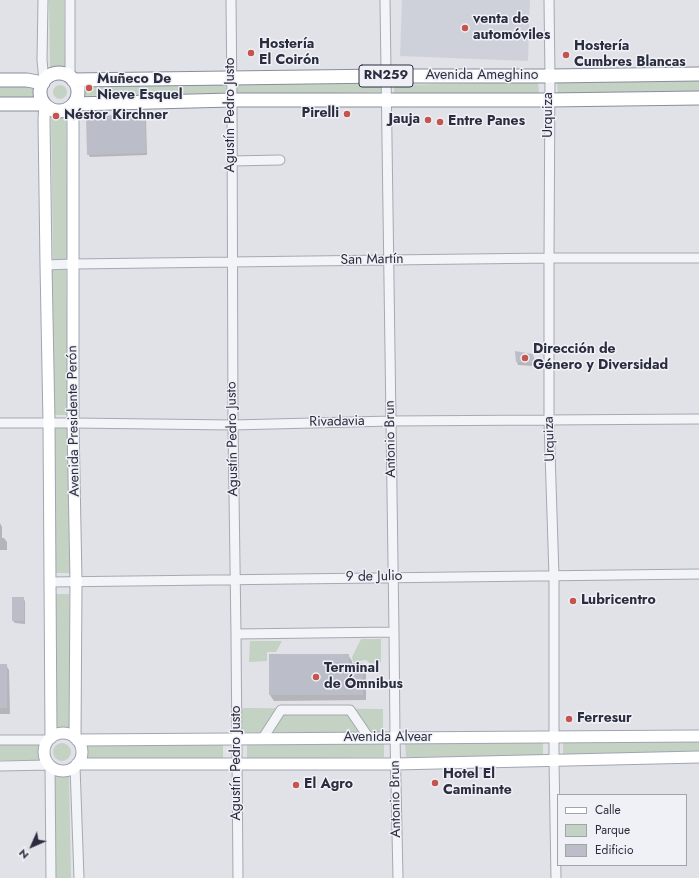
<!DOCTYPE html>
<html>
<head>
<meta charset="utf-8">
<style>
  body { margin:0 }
  #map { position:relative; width:699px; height:878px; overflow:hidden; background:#e1e2e8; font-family:Jost,sans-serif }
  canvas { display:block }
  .legend { position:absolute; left:557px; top:794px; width:130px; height:72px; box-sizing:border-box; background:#f0f1f6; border:1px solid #a1a3ad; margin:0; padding:5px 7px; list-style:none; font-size:12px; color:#2a2d3f }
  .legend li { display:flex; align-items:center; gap:8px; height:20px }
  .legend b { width:20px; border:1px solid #a1a3ad }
  .north { position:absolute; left:12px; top:826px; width:40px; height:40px; -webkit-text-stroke:3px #f0f1f6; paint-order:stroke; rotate:225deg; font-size:11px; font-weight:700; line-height:16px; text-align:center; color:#2a2d3f }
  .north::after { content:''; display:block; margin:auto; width:14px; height:18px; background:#2a2d3f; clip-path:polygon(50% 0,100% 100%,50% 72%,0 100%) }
</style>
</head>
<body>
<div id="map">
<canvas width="699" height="878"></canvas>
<ul class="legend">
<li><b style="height:5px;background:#fff"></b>Calle</li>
<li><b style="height:11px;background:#c3d2c2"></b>Parque</li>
<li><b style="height:11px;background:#bbbdc8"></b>Edificio</li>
</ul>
<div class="north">N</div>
</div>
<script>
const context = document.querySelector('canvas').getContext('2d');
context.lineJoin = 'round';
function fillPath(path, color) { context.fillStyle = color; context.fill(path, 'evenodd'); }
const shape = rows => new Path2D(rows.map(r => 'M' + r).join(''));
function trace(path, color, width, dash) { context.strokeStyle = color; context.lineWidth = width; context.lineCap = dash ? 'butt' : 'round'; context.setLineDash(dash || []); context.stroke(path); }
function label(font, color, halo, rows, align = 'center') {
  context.font = font + ' Jost,sans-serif'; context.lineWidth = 3; context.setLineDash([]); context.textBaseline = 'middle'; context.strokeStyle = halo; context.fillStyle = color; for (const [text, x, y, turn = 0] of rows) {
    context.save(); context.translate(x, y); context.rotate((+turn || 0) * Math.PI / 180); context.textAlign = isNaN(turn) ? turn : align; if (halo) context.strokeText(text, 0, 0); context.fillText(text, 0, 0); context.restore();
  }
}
const built = shape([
  [402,0,530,0,528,61,400,56]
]);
const green = shape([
  [49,0,64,0,65,68,50,68],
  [699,80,699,92,558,95,557,83],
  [381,81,382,92,237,95,237,84],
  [226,82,226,93,82,96,81,85],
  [538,82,539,93,394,96,394,85],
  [36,85,36,97,0,97,0,86],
  '53 92a7 7 0 1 1 14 0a7 7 0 1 1-14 0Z',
  [51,114,66,114,68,259,53,260],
  [51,270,66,270,69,415,54,415],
  [54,428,69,428,71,573,56,573],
  [56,594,69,594,71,730,57,730],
  [361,639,381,639,381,662,371,664,366,660,353,662,352,657],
  [250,641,282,641,276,652,267,652,267,661,249,662],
  [242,708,383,709,383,732,242,732],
  [543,740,543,756,406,757,405,742],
  [699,740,699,755,563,757,563,741],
  [223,742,223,758,86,759,86,744],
  [384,742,384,757,247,759,247,743],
  '53 752a9 9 0 1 1 18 0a9 9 0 1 1-18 0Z',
  [38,744,39,760,0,760,0,745],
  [54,774,69,774,71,878,56,878]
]);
const shadow = shape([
  [144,115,146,118,147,155,90,157,88,154],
  [533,355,534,358,535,366,518,365,517,362],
  [0,523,2,527,2,538,4,538,7,542,7,550,0,550],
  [23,598,25,601,25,624,15,623,13,621],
  [348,655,352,661,352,664,362,664,366,670,366,700,274,701,270,695],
  [0,665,6,665,9,670,10,714,0,714]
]);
const building = shape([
  [145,114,146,153,87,155,86,116],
  [515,351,533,354,534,364,516,362],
  [12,597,24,597,24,621,12,621],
  [269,654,349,654,349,663,363,663,363,695,269,695],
  [0,664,7,664,7,708,0,708]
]);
const minor = shape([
  [43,0,42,60,44,81],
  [70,0,70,78],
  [231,0,232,100,233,425,236,634,238,878],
  [385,0,394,632,395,737,398,878],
  [549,0,550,76,549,258,549,421,554,576,554,760,556,878],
  [232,161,280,160],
  [46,265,73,264,389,260,549,258,699,258],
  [0,423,73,423,233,425,391,421,699,419],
  [50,582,699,574],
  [236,634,394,632],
  [263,738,281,710,350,710,369,738],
  [0,740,48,740],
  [0,766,49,765],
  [50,766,51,878],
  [75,766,79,878]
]);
const major = shape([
  [45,105,44,119,46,265,49,423,51,738],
  [73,105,73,423,76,581,75,738],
  '44 752a19 19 0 1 1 38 0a19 19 0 1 1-38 0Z',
  [77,740,699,736],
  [77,764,395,764,699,757]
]);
const highway = shape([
  '40 92a19 19 0 1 1 38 0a19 19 0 1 1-38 0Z',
  [0,80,27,80,43,83],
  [73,80,386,76,550,76,699,74],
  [0,104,44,104],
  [74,104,232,100,549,100,699,98]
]);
const markers = [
  [465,28,4,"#c5544e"],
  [251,53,4,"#c5544e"],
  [566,55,4,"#c5544e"],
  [89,88,4,"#c5544e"],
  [347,114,4,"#c5544e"],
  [56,116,4,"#c5544e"],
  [428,120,4,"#c5544e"],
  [440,122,4,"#c5544e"],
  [525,358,4,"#c5544e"],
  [573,601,4,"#c5544e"],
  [316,677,4,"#c5544e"],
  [569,719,4,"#c5544e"],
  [435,783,4,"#c5544e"],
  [296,785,4,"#c5544e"]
];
const shields = [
  [386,76,54]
];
const shieldNames = [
  ["RN259",386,76]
];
const poiNames = [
  ["venta de",473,20],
  ["automóviles",473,36],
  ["Hostería",259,45],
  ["El Coirón",259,61],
  ["Hostería",574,47],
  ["Cumbres Blancas",574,63],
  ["Muñeco De",97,80],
  ["Nieve Esquel",97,96],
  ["Pirelli",339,114,"right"],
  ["Néstor Kirchner",64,116],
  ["Jauja",420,120,"right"],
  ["Entre Panes",448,122],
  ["Dirección de",533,350],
  ["Género y Diversidad",533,366],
  ["Lubricentro",581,601],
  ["Terminal",324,669],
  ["de Ómnibus",324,685],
  ["Ferresur",577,719],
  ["Hotel El",443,775],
  ["Caminante",443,791],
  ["El Agro",304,785]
];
const streetNames = [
  ["Avenida Ameghino",482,76],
  ["Agustín Pedro Justo",231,115,-90],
  ["Urquiza",549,115,-90],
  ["San Martín",372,260,-1],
  ["Avenida Presidente Perón",74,421,-91],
  ["Rivadavia",337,422,-1],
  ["Agustín Pedro Justo",233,439,-91],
  ["Antonio Brun",391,439,-91],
  ["Urquiza",550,439,-92],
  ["9 de Julio",374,577,-1],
  ["Avenida Alvear",388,738],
  ["Agustín Pedro Justo",237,763,-90],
  ["Antonio Brun",396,799,-91]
];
fillPath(built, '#cfd1da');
fillPath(green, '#c3d2c2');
fillPath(shadow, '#0003');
fillPath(building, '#bbbdc8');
trace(minor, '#a6a8b2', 11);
trace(major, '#a1a4b3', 13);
trace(highway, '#898d9e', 15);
trace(minor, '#f3f4f7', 9);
trace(major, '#fff', 11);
trace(highway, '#fff', 13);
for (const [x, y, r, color] of markers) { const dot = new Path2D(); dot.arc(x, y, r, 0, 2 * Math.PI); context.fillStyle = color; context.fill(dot); trace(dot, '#f0f1f6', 1.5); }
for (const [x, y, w] of shields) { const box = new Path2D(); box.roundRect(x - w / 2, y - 11, w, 22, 3); context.fillStyle = '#f0f1f6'; context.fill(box); trace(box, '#2a2d3f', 1); }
label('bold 13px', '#2a2d3f', null, shieldNames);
label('bold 14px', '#2a2d3f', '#f0f1f6', poiNames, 'left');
label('14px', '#2a2d3f', '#f0f1f6', streetNames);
</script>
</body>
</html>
